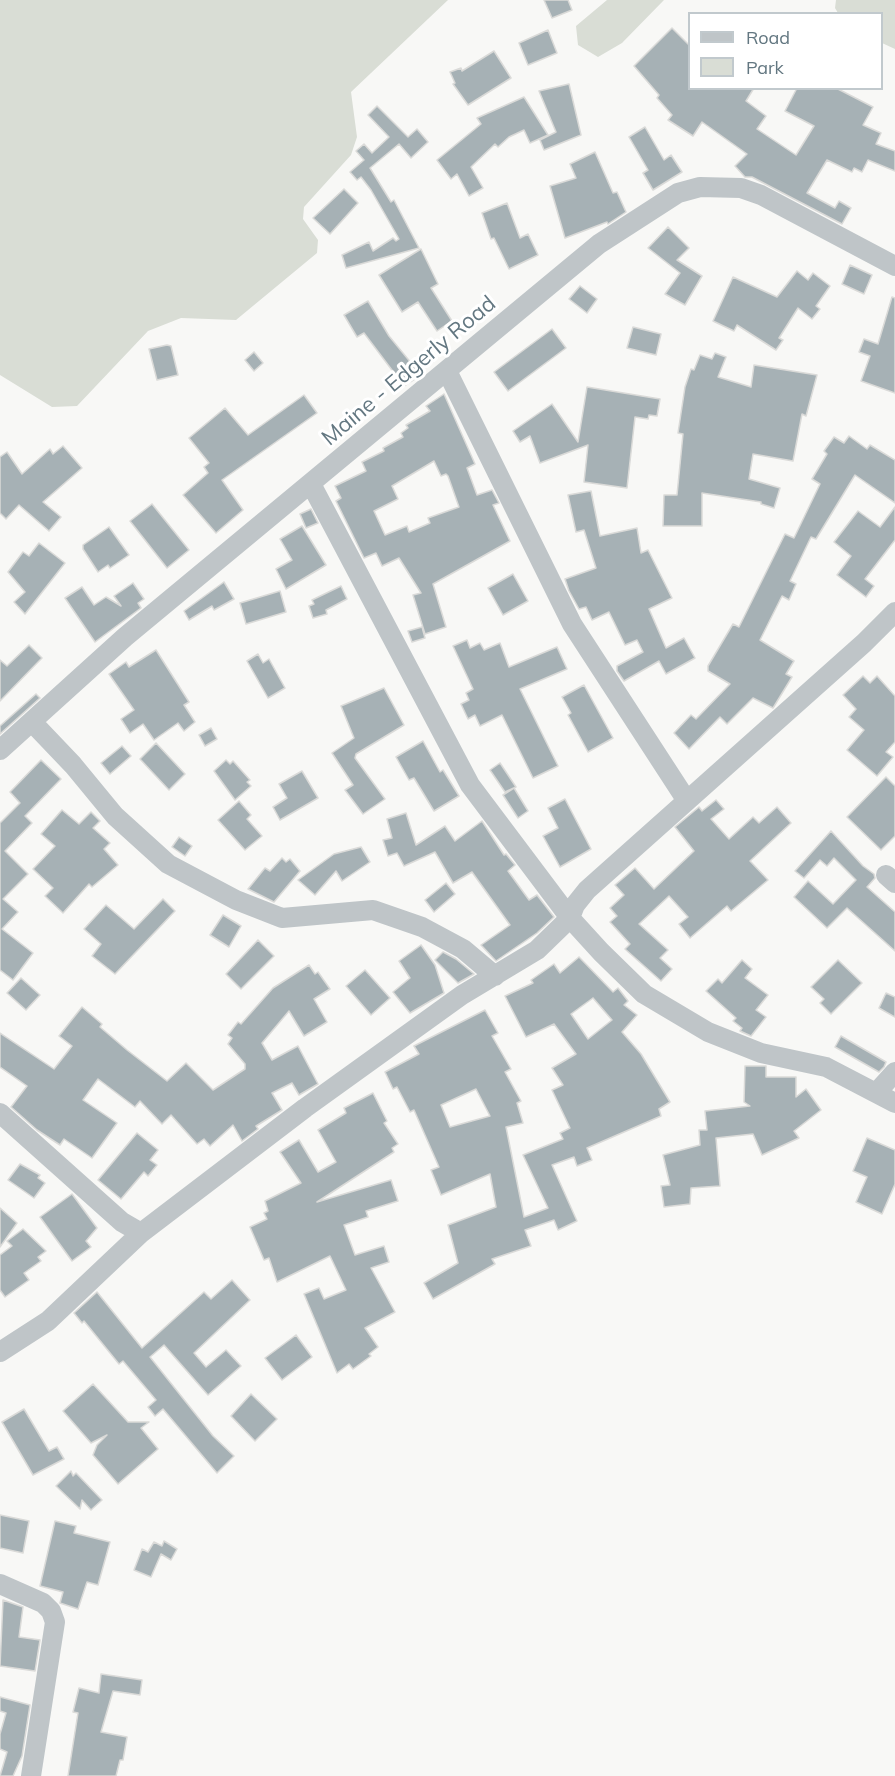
<!DOCTYPE html>
<html>
<head>
<meta charset="utf-8">
<style>
  body { margin:0 }
  #map { position:relative; width:895px; height:1776px; overflow:hidden; background:#f8f8f6; font-family:Mulish,sans-serif }
  canvas { display:block }
  .legend { position:absolute; left:688px; top:12px; width:195px; height:78px; box-sizing:border-box; background:#fff; border:2px solid #c1c9cd; margin:0; padding:8px 10px; list-style:none; font-size:18px; color:#637781 }
  .legend li { display:flex; align-items:center; gap:12px; height:30px }
  .legend b { width:30px; border:2px solid #c1c9cd }
</style>
</head>
<body>
<div id="map">
<canvas width="895" height="1776"></canvas>
<ul class="legend">
<li><b style="height:8px;background:#bfc5c8"></b>Road</li>
<li><b style="height:16px;background:#d9ddd5"></b>Park</li>
</ul>
</div>
<script>
const context = document.querySelector('canvas').getContext('2d');
context.lineJoin = 'round';
function fillPath(path, color) { context.fillStyle = color; context.fill(path, 'evenodd'); }
const shape = rows => new Path2D(rows.map(r => 'M' + r).join(''));
function trace(path, color, width, dash) { context.strokeStyle = color; context.lineWidth = width; context.lineCap = dash ? 'butt' : 'round'; context.setLineDash(dash || []); context.stroke(path); }
function label(font, color, halo, rows, align = 'center') {
  context.font = font + ' Mulish,sans-serif'; context.lineWidth = 6; context.setLineDash([]); context.textBaseline = 'middle'; context.strokeStyle = halo; context.fillStyle = color; for (const [text, x, y, turn = 0] of rows) {
    context.save(); context.translate(x, y); context.rotate((+turn || 0) * Math.PI / 180); context.textAlign = isNaN(turn) ? turn : align; if (halo) context.strokeText(text, 0, 0); context.fillText(text, 0, 0); context.restore();
  }
}
const green = shape([
  [0,0,448,0,351,92,357,137,351,155,304,207,303,219,318,240,317,253,236,320,181,318,148,331,77,406,52,407,0,375],
  [607,0,664,0,622,43,598,57,578,45,576,26],
  [836,0,895,0,895,49,882,43,882,14,838,13,835,8]
]);
const building = shape([
  [544,0,568,0,572,10,552,18,544,0],
  [672,28,690,46,690,88,754,88,746,101,766,116,757,129,796,155,814,126,785,111,797,88,836,88,873,107,863,125,881,133,876,144,895,151,895,171,868,160,862,172,854,168,852,172,827,160,807,193,835,208,839,201,851,208,842,224,752,177,745,177,735,166,747,154,702,122,693,136,668,120,672,115,657,98,659,95,634,66,672,28],
  [548,30,557,53,528,65,519,43,548,30],
  [494,51,511,78,468,105,453,84,455,83,450,72,461,68,462,71,494,51],
  [569,84,581,135,544,150,540,140,556,132,539,91,569,84],
  [524,97,548,135,530,143,524,130,509,137,498,147,495,144,471,167,483,188,469,196,457,174,451,179,437,160,481,124,477,118,524,97],
  [377,106,408,137,417,129,428,142,411,158,399,144,370,168,391,202,394,200,419,248,346,268,342,255,369,242,373,251,393,238,396,241,399,239,371,190,361,177,357,180,350,172,364,160,356,151,364,144,372,153,389,137,368,115,377,106],
  [645,127,664,160,671,155,682,172,653,190,643,173,648,170,629,137,645,127],
  [595,152,613,193,617,192,626,212,608,224,607,222,565,238,550,186,576,178,570,164,595,152],
  [344,189,358,203,330,234,313,218,344,189],
  [507,203,520,238,528,234,538,255,509,269,494,238,491,239,482,213,507,203],
  [668,227,689,248,677,260,702,276,685,305,665,294,680,273,648,248,668,227],
  [421,249,438,284,431,288,452,321,437,331,418,302,402,312,379,275,421,249],
  [850,265,872,275,864,294,842,284,850,265],
  [797,271,808,280,813,273,830,286,816,306,820,309,812,319,798,308,779,338,783,340,776,350,737,325,734,331,713,321,733,277,777,297,797,271],
  [580,286,597,299,587,313,569,299,580,286],
  [892,297,895,298,895,393,861,381,870,356,859,352,864,339,878,344,892,297],
  [368,301,389,336,421,375,404,386,364,333,357,337,344,315,368,301],
  [633,327,661,334,656,355,627,348,633,327],
  [552,329,566,348,508,391,494,372,552,329],
  [167,345,171,346,178,375,157,380,149,349,167,345],
  [254,352,263,363,254,371,245,360,254,352],
  [715,353,726,357,718,377,751,387,754,365,817,375,806,416,802,414,793,461,753,454,749,479,780,488,774,508,761,504,761,502,702,493,702,526,663,526,664,495,677,495,683,434,678,433,685,387,691,369,694,370,700,355,712,359,715,353],
  [587,387,660,399,657,416,649,415,648,419,635,417,627,488,584,482,588,445,540,463,530,436,520,442,513,431,552,404,578,442,587,387],
  [444,394,475,464,467,468,477,495,492,490,499,503,493,505,510,541,433,584,446,627,425,634,413,595,421,593,399,558,382,566,376,553,364,558,336,501,341,498,335,486,366,471,362,462,384,451,383,448,403,437,401,433,408,428,406,425,430,411,426,406,444,394],
  [434,461,441,476,446,474,448,476,459,507,428,518,430,523,409,532,407,526,385,535,374,511,398,499,392,486,434,461],
  [304,395,317,413,222,480,243,510,216,533,183,495,208,473,204,467,209,463,189,438,225,408,248,435,304,395],
  [849,436,867,449,870,445,895,460,895,503,855,475,816,539,811,537,790,581,796,584,789,600,782,596,760,640,794,661,786,674,792,677,773,708,753,698,727,724,720,717,689,749,674,733,691,715,696,719,730,684,708,671,708,666,733,624,739,627,785,534,794,538,820,484,812,479,827,454,824,451,834,437,844,443,849,436],
  [63,446,82,468,43,502,61,517,49,531,19,505,6,519,0,513,0,457,7,452,22,474,50,449,53,454,63,446],
  [591,491,600,536,637,528,641,553,648,550,672,598,649,609,666,648,684,638,695,658,666,674,659,661,624,681,617,671,617,666,643,652,637,640,625,645,609,612,592,620,586,607,579,609,569,591,565,579,596,568,584,530,576,532,568,495,591,491],
  [152,504,189,550,167,568,130,521,152,504],
  [895,507,895,540,865,579,874,586,866,597,837,575,851,556,834,542,858,511,880,527,895,507],
  [311,509,318,523,306,528,300,514,311,509],
  [302,526,326,565,286,589,276,569,292,560,280,539,302,526],
  [109,527,129,555,110,568,108,565,98,572,83,549,83,545,109,527],
  [39,543,65,563,25,614,14,602,25,592,8,572,23,552,29,556,39,543],
  [513,574,528,601,503,615,488,588,513,574],
  [224,582,234,599,214,610,212,606,189,620,184,611,224,582],
  [133,583,144,599,138,603,141,608,95,642,65,598,82,587,94,605,106,597,121,606,114,596,133,583],
  [341,586,347,599,326,610,327,614,313,618,309,606,314,604,312,600,341,586],
  [280,591,286,612,246,624,240,603,280,591],
  [422,627,425,638,412,642,408,631,422,627],
  [467,640,470,648,480,643,484,650,500,643,509,667,557,647,567,669,520,689,558,766,533,778,502,715,480,726,475,715,468,719,461,704,469,700,466,693,473,689,453,646,467,640],
  [29,645,42,658,0,701,0,660,7,666,29,645],
  [156,650,189,702,184,705,195,722,184,731,178,723,154,740,143,724,130,733,121,719,134,710,109,674,126,662,129,667,156,650],
  [258,654,263,663,269,659,285,688,268,698,247,661,258,654],
  [863,676,870,683,877,676,895,696,895,742,886,752,893,757,877,776,847,750,864,730,849,717,856,709,843,695,863,676],
  [584,685,613,738,588,752,568,715,571,713,562,697,584,685],
  [384,688,404,725,356,754,355,758,385,799,363,814,345,790,353,785,332,753,354,738,341,706,384,688],
  [36,694,40,698,0,734,0,726,36,694],
  [211,728,217,739,205,746,199,735,211,728],
  [423,741,440,772,443,770,459,796,434,811,414,778,409,780,396,757,423,741],
  [156,743,185,774,169,790,140,759,156,743],
  [122,746,131,756,110,774,101,763,122,746],
  [41,760,61,779,25,816,32,823,5,851,28,874,3,899,18,912,2,929,33,953,13,980,0,970,0,823,20,803,10,792,41,760],
  [226,760,230,764,233,761,250,780,247,782,251,786,235,800,214,771,226,760],
  [500,763,516,787,505,792,490,770,500,763],
  [302,771,318,798,280,820,273,807,287,798,279,784,302,771],
  [886,777,895,786,895,836,881,850,847,817,886,777],
  [514,788,528,811,518,818,503,795,514,788],
  [565,799,591,849,560,867,543,836,558,828,548,808,565,799],
  [716,800,724,809,711,819,729,839,753,817,759,823,777,807,791,823,750,861,768,880,731,911,727,906,690,938,679,924,688,917,669,896,639,924,668,950,660,958,672,969,661,981,625,949,630,944,610,922,617,916,610,908,624,895,615,885,635,868,654,889,694,851,675,827,699,807,702,811,716,800],
  [239,801,251,815,247,819,262,836,245,850,218,820,239,801],
  [62,810,79,824,91,812,100,821,93,828,110,843,104,849,118,865,92,887,89,884,63,913,45,896,53,888,33,869,55,846,41,834,62,810],
  [406,813,416,845,445,826,455,841,482,821,504,855,506,854,515,865,508,871,529,900,537,895,554,917,537,933,496,961,481,945,510,925,472,872,453,883,435,852,404,866,397,853,388,856,383,840,392,838,387,819,406,813],
  [831,831,863,866,874,874,875,878,867,887,895,912,895,951,847,908,827,928,794,897,808,881,833,904,856,880,834,858,827,866,820,860,804,878,795,871,831,831],
  [179,837,192,846,185,856,172,847,179,837],
  [361,847,370,862,342,881,336,871,315,895,298,880,334,854,361,847],
  [282,858,286,862,290,859,300,871,274,902,248,889,265,868,270,871,282,858],
  [446,883,455,894,434,912,425,900,446,883],
  [163,899,175,911,115,974,92,956,101,944,84,929,106,905,134,929,163,899],
  [223,915,241,926,229,947,210,935,223,915],
  [258,940,274,956,241,989,226,974,258,940],
  [421,945,435,965,444,993,410,1013,393,992,410,978,399,961,421,945],
  [443,952,456,959,474,974,458,983,435,960,443,952],
  [579,957,613,992,618,988,628,1001,624,1005,637,1015,622,1032,641,1054,670,1102,659,1109,661,1116,587,1148,592,1160,577,1166,574,1157,552,1165,577,1221,558,1230,554,1220,525,1230,531,1246,492,1259,495,1264,433,1299,424,1283,458,1263,448,1225,496,1207,490,1174,441,1195,431,1170,439,1167,414,1110,410,1112,397,1087,393,1089,385,1072,419,1054,414,1046,485,1010,498,1033,492,1036,511,1069,505,1072,521,1101,517,1103,523,1123,506,1127,524,1217,548,1208,523,1155,563,1139,560,1133,570,1128,552,1090,563,1085,552,1068,576,1054,554,1024,526,1037,505,996,533,983,531,980,554,964,560,973,579,957],
  [593,998,612,1020,588,1039,571,1014,593,998],
  [476,1089,490,1116,450,1127,441,1105,476,1089],
  [742,960,752,969,745,978,768,995,756,1010,766,1017,751,1036,740,1031,742,1028,733,1021,736,1018,706,991,718,979,722,983,742,960],
  [838,960,862,983,831,1014,820,1003,824,999,811,987,838,960],
  [309,965,315,974,318,972,330,989,314,999,327,1022,304,1036,289,1011,262,1043,272,1060,298,1046,318,1084,299,1095,292,1083,272,1093,282,1110,256,1126,258,1129,242,1141,233,1125,210,1146,204,1139,197,1144,171,1115,162,1124,140,1101,135,1107,98,1079,83,1100,117,1123,92,1158,64,1139,60,1145,37,1130,11,1107,27,1086,0,1067,0,1033,54,1069,72,1046,59,1036,82,1007,102,1024,100,1027,127,1050,167,1081,186,1063,213,1090,245,1069,245,1064,228,1044,232,1038,228,1035,238,1022,241,1024,273,988,309,965],
  [365,970,390,998,371,1015,346,986,365,970],
  [21,978,40,995,26,1010,7,993,21,978],
  [886,993,895,997,895,1017,879,1008,886,993],
  [841,1036,886,1062,884,1067,879,1072,835,1047,841,1036],
  [745,1066,766,1066,766,1077,796,1077,796,1097,806,1089,821,1110,794,1131,799,1138,762,1155,753,1134,716,1138,720,1186,691,1188,690,1204,664,1207,661,1186,670,1185,663,1155,700,1145,699,1130,707,1130,705,1111,750,1106,744,1102,745,1066],
  [373,1093,387,1121,384,1123,398,1144,392,1148,394,1152,317,1202,391,1180,398,1201,366,1211,368,1217,344,1225,355,1255,384,1246,389,1262,371,1268,395,1312,365,1328,378,1347,369,1354,371,1356,353,1369,349,1364,337,1373,304,1294,319,1288,324,1299,346,1290,330,1256,277,1282,269,1258,264,1260,250,1227,267,1219,264,1213,268,1211,265,1201,301,1183,280,1152,299,1140,318,1172,336,1162,318,1130,346,1113,344,1108,373,1093],
  [137,1133,158,1150,150,1160,157,1165,148,1176,144,1172,121,1199,98,1180,137,1133],
  [867,1138,895,1150,895,1184,882,1214,856,1202,867,1177,853,1171,867,1138],
  [20,1164,40,1175,38,1178,45,1183,34,1198,8,1180,20,1164],
  [72,1194,97,1228,86,1241,91,1247,72,1261,40,1217,72,1194],
  [0,1208,17,1223,0,1247,0,1208],
  [23,1229,46,1251,38,1257,41,1261,24,1273,29,1280,5,1297,0,1290,0,1255,12,1246,7,1241,23,1229],
  [232,1280,250,1300,194,1353,206,1367,226,1350,241,1366,208,1395,164,1345,150,1357,213,1436,234,1456,217,1473,163,1409,155,1416,148,1407,156,1400,123,1361,119,1364,84,1321,82,1323,74,1313,97,1292,142,1348,204,1292,211,1299,232,1280],
  [296,1335,312,1357,282,1380,265,1358,296,1335],
  [93,1384,128,1422,149,1422,141,1428,158,1449,118,1484,93,1455,97,1445,107,1435,91,1443,63,1411,93,1384],
  [251,1394,277,1419,255,1441,231,1416,251,1394],
  [24,1409,49,1451,57,1447,64,1459,33,1475,2,1422,24,1409],
  [71,1471,73,1476,76,1473,102,1500,91,1510,82,1500,80,1509,56,1486,71,1471],
  [0,1515,29,1521,23,1553,0,1548,0,1515],
  [55,1521,76,1526,74,1533,110,1542,98,1585,87,1582,78,1609,60,1603,63,1592,40,1586,55,1521],
  [164,1541,177,1549,171,1560,161,1554,151,1577,134,1570,142,1549,148,1552,154,1542,162,1546,164,1541],
  [3,1600,23,1607,19,1637,40,1640,35,1671,0,1666,3,1600],
  [101,1674,142,1680,140,1695,113,1691,101,1732,127,1737,123,1760,120,1760,116,1776,68,1776,78,1713,73,1712,79,1688,99,1693,101,1674],
  [0,1697,30,1705,22,1756,13,1776,0,1776,7,1752,0,1749,0,1734,6,1713,0,1711,0,1697]
]);
const minor = shape([
  [447,371,572,624,687,801],
  [311,484,470,785,570,918,601,952,644,994,708,1032,761,1053,826,1067,895,1103],
  [32,722,73,765,115,816,168,864,236,900,282,918,373,910,422,927,463,949,495,976],
  [0,750,125,637,599,244,678,193,700,187,741,188,761,195,895,266],
  [886,875,895,883],
  [877,1092,895,1072],
  [0,1113,122,1222,141,1233],
  [0,1352,48,1321,141,1233,305,1108,462,995,537,950,570,918,575,905,587,890,864,643,895,612],
  [0,1584,43,1603,51,1611,55,1622,31,1776]
]);
const streetNames = [
  ["Maine - Edgerly Road",409,371,-40]
];
fillPath(green, '#d9ddd5');
fillPath(building, '#a6b1b5');
trace(building, '#dadad8', 1.5);
trace(minor, '#bfc5c8', 20);
label('22px', '#637781', '#fff', streetNames);
</script>
</body>
</html>
